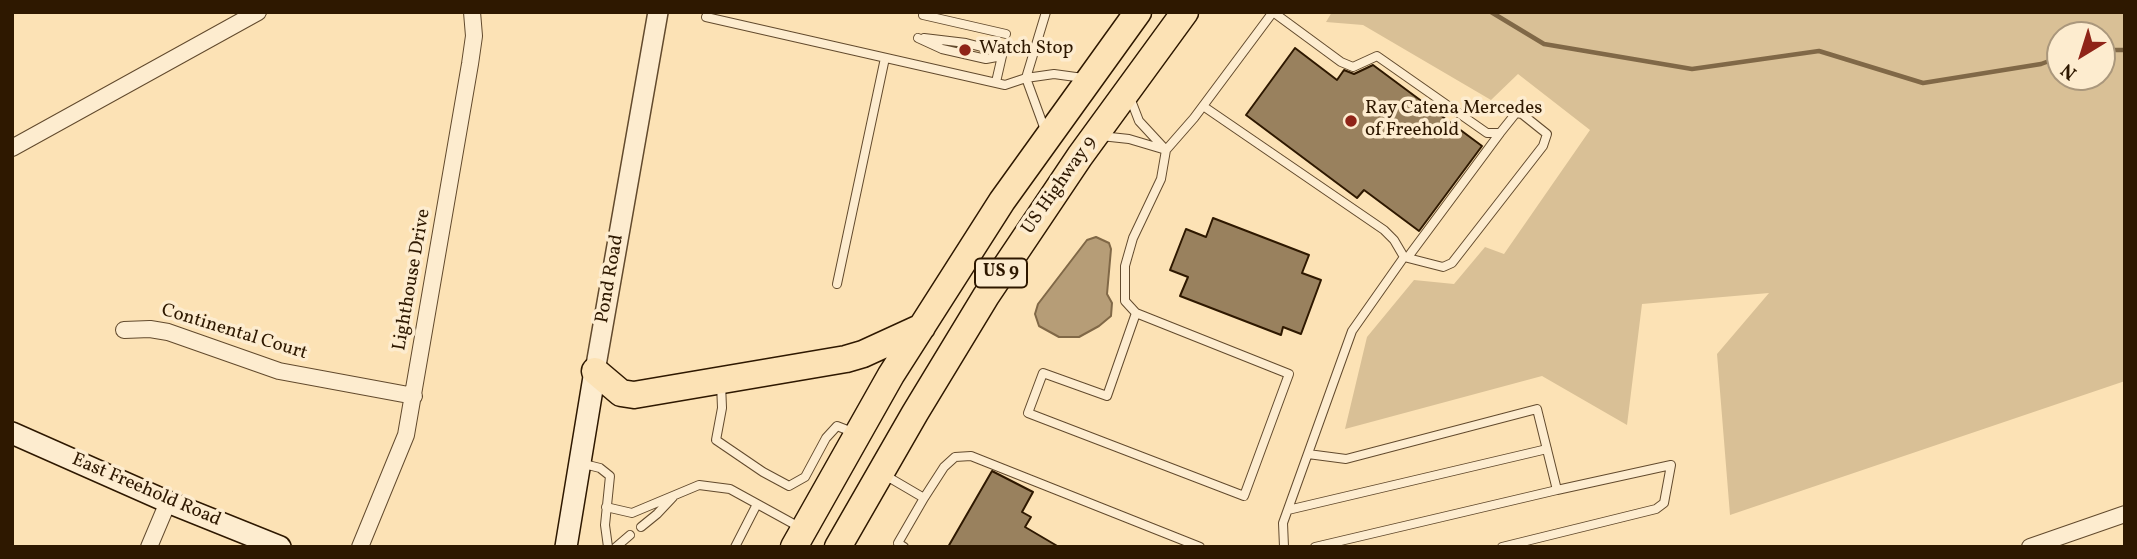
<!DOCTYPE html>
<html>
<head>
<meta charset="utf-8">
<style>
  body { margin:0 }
  #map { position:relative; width:2137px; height:559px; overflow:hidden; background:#fce2b5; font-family:Vollkorn,serif }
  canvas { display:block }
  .frame { position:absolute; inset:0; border:14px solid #2e1800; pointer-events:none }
  .north { position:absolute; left:2046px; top:21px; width:70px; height:70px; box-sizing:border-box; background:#fdeccf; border:2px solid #aa977c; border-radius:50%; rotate:218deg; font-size:19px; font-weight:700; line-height:28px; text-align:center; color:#2e1800 }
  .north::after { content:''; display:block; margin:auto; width:24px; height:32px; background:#8f2418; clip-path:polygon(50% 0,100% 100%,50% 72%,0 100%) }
</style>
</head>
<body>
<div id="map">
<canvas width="2137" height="559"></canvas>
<div class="frame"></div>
<div class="north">N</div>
</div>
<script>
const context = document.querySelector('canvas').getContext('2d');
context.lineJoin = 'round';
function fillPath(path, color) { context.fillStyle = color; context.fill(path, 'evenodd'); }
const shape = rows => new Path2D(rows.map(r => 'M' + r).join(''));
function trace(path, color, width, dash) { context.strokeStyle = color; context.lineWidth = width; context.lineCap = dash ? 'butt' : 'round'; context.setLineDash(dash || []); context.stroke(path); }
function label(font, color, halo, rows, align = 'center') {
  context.font = font + ' Vollkorn,serif'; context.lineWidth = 7; context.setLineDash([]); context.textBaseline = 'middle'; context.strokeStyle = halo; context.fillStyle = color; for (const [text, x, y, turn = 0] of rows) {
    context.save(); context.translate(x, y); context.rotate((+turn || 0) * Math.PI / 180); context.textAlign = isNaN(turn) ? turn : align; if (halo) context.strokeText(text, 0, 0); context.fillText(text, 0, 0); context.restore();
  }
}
const green = shape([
  [1332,12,1777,12,1788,14,1794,12,2125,12,2125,381,1730,515,1717,354,1769,293,1642,304,1627,425,1542,376,1345,429,1367,337,1414,280,1454,284,1485,247,1504,254,1590,130,1518,74,1491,100,1363,25,1326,22],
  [2060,35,2102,35,2102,77,2060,77]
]);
const water = shape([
  [1096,237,1109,243,1111,249,1107,294,1112,303,1111,316,1099,326,1079,337,1059,337,1039,326,1035,314,1038,304,1087,240,1096,237]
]);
const stream = shape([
  [1491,12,1544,44,1692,69,1819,51,1923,83,2041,64,2060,57],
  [2102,50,2125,50]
]);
const building = shape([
  [1295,48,1337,80,1344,70,1354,74,1373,65,1482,146,1419,231,1364,190,1357,198,1246,115,1295,48],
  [1213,218,1309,255,1302,273,1321,280,1301,334,1283,327,1281,335,1180,296,1188,277,1170,270,1186,229,1206,237,1213,218],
  [992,471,1033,492,1022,512,1031,517,1025,527,1059,547,948,547,992,471]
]);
const service = shape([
  [1273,12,1341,62,1353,67,1377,56,1487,133,1500,133,1516,113,1522,114,1547,134,1543,146,1452,263,1443,267,1404,257,1352,331,1283,523,1284,547],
  [923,15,1006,34],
  [706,17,1005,85,1026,78,1046,12],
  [918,38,942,49,986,59,1002,56],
  [924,38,966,43,989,49,1002,56],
  [996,82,1002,56],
  [1129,95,1139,121,1164,148],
  [1203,106,1384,230,1394,240,1404,257],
  [1045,130,1026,78,1054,74,1083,78],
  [1101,136,1129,139,1166,150],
  [1408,257,1500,133],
  [837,284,885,58],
  [1136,313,1107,396,1043,373,1028,413,1244,496,1289,374,1136,313,1125,301,1125,266,1133,238,1161,179,1166,150,1194,118,1273,12],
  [721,383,722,408,716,440,763,472,789,486,805,477,826,438,837,426,855,433],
  [1308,454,1346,459,1537,409,1557,490,1671,465,1664,503,1656,509,1502,547],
  [580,463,600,468,610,476,605,525,608,547],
  [883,474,924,498,944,467,955,457,971,456,1200,547],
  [606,507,632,513,699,485,730,489,801,528],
  [1288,510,1547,449],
  [641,527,657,514,673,497],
  [616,547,630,535],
  [735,547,757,504],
  [904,547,898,543,924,498],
  [1315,547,1557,490]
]);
const minor = shape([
  [12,148,258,12],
  [124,330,150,329,168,332,279,371,414,396],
  [149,547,168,502],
  [360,547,406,435,470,64,474,36,472,12],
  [2030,547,2125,514]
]);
const tertiary = shape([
  [595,371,658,12]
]);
const secondary = shape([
  [12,433,168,502,280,547],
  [566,547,595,371]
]);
const trunk = shape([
  [595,371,621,393,634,395,846,359,863,354,922,327],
  [794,547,891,375,1002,201,1138,12],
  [838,547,915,413,986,296,1080,156,1185,12]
]);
const markers = [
  [965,50,7,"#8f2418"],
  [1351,121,7,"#8f2418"]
];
const shields = [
  [1001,273,52]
];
const shieldNames = [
  ["US 9",1001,273]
];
const poiNames = [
  ["Watch Stop",979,50],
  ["Ray Catena Mercedes",1365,110],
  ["of Freehold",1365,132]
];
const streetNames = [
  ["US Highway 9",1060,186,-55],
  ["Pond Road",611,279,-80],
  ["Lighthouse Drive",413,280,-80],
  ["Continental Court",234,333,17],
  ["East Freehold Road",146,491,23]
];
fillPath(green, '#d9c096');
fillPath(water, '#b69d77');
trace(water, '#806847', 2);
trace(stream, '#806847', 4.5);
fillPath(building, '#99815e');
trace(building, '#2e1800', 2);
trace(service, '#624a2d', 10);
trace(minor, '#624a2d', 18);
trace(tertiary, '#624a2d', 22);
trace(secondary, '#2e1800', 24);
trace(trunk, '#2e1800', 29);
trace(service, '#fdeccf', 8);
trace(minor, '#fdeccf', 16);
trace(tertiary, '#fdeccf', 19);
trace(secondary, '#fdeccf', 21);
trace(trunk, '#fce2b5', 26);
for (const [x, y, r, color] of markers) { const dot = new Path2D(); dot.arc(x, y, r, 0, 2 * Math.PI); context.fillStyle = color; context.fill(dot); trace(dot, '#fdeccf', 2.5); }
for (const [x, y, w] of shields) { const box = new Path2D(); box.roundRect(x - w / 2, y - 14.5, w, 29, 5); context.fillStyle = '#fdeccf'; context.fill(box); trace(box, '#2e1800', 2); }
label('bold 18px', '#2e1800', null, shieldNames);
label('19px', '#2e1800', '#fdeccf', poiNames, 'left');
label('19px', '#2e1800', '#fdeccf', streetNames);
</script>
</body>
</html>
